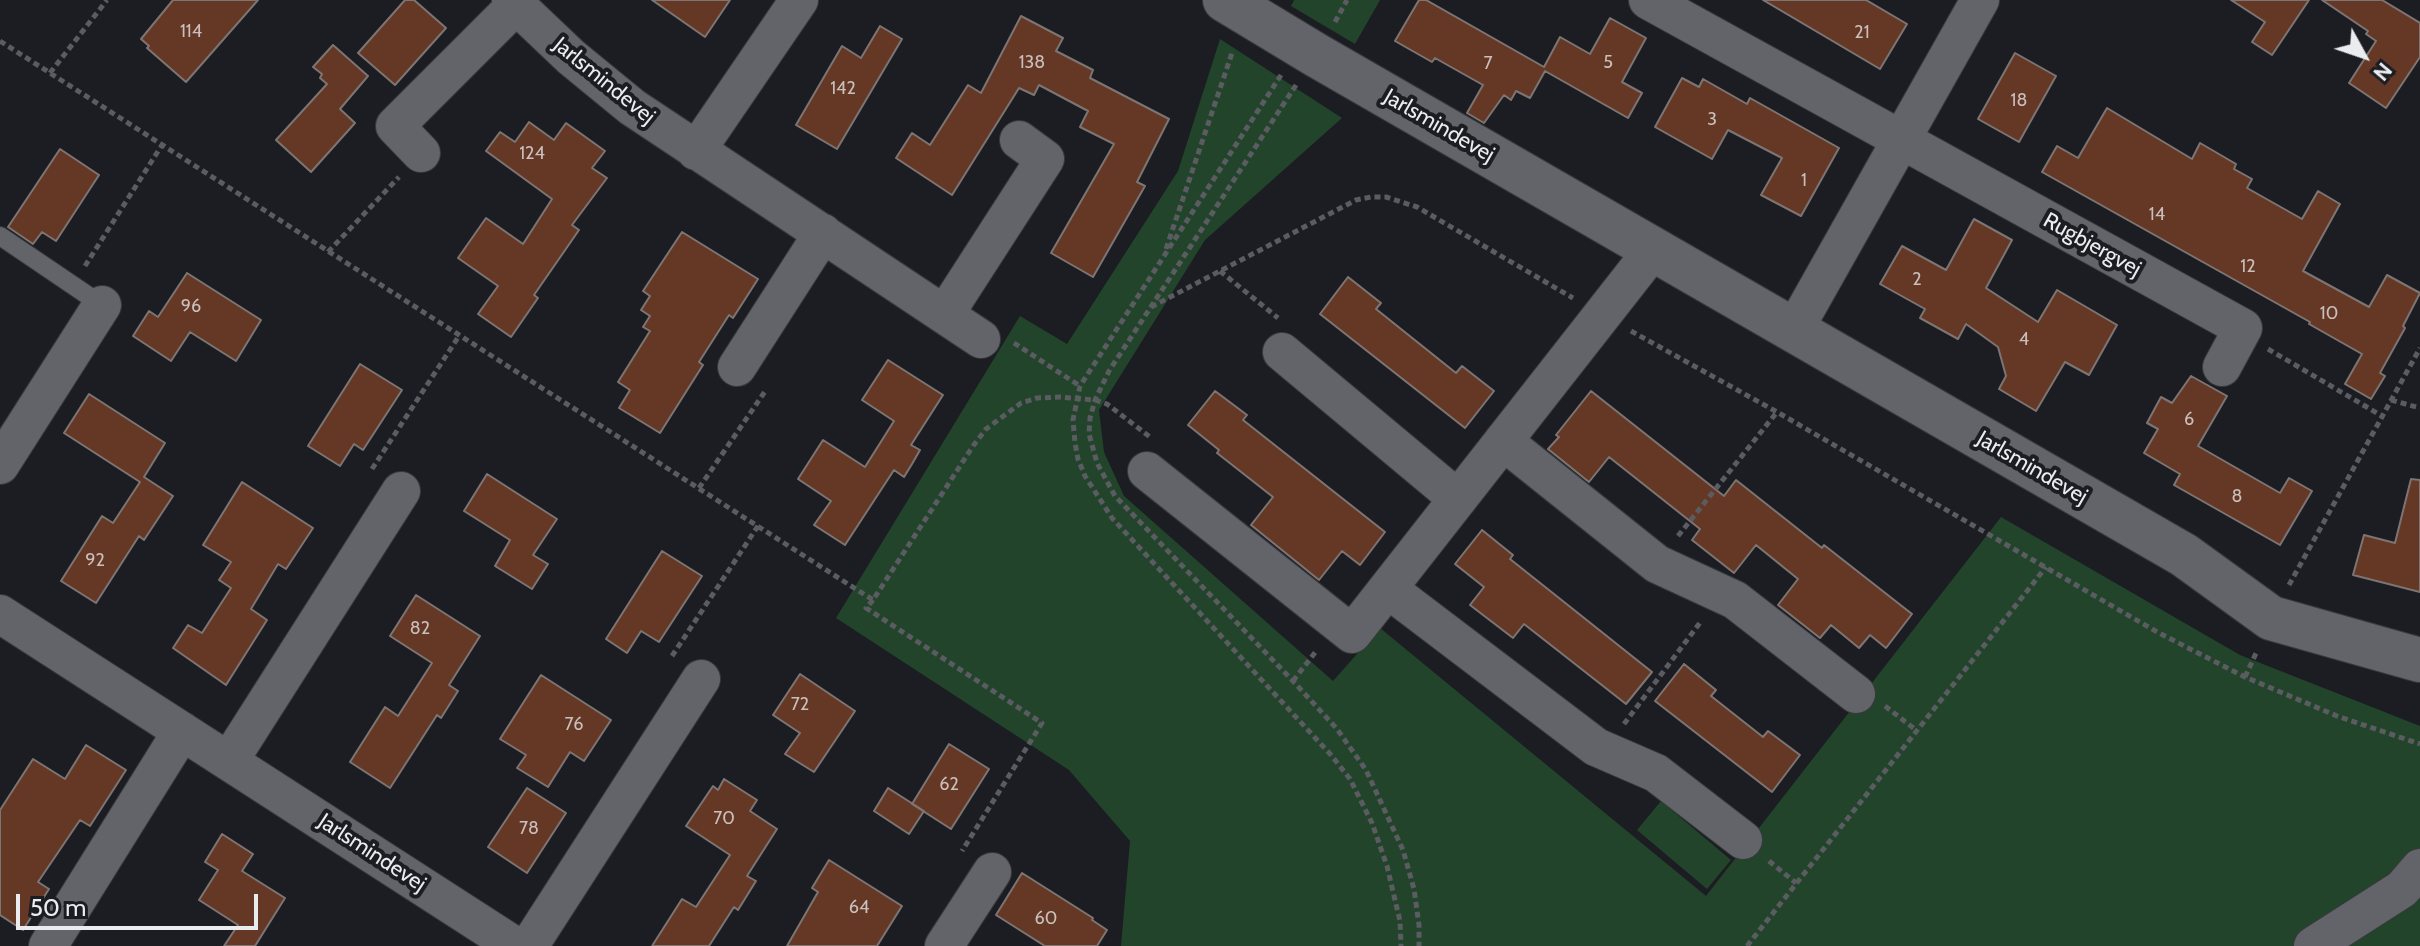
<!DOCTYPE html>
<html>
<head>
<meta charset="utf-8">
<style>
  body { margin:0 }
  #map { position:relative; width:2420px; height:946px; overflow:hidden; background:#1c1d22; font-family:Cabin,sans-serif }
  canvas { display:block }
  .north { position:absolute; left:2324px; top:16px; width:80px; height:80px; -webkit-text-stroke:6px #1c1d22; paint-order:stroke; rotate:130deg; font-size:22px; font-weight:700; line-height:32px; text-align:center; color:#eaecef }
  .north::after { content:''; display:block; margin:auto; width:28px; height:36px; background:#eaecef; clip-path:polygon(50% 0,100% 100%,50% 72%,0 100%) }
  .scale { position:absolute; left:16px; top:894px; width:242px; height:36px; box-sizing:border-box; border:4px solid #eaecef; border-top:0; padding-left:10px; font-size:24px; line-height:28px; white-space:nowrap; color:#eaecef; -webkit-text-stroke:6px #1c1d22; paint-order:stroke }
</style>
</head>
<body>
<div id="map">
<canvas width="2420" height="946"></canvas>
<div class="north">N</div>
<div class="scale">50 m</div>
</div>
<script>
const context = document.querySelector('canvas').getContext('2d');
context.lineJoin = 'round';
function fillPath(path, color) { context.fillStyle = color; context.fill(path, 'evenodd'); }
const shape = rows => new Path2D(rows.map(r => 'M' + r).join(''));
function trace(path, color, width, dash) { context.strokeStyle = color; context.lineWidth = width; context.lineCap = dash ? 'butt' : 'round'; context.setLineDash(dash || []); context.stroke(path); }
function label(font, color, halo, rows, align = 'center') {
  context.font = font + ' Cabin,sans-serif'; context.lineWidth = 8; context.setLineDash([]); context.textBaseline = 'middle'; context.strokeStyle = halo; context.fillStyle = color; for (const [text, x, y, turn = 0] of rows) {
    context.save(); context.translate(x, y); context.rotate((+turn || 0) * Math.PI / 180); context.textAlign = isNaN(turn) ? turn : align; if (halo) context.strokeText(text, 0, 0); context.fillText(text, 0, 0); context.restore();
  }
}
const green = shape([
  [1294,0,1380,0,1355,44,1291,6],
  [1220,39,1342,118,1205,240,1099,410,1104,452,1124,496,1333,681,1380,628,1706,896,2001,517,2240,655,2420,726,2420,946,1121,946,1130,841,1069,770,836,618,1020,316,1067,344,1178,171],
  [1661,801,1731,860,1707,889,1637,830]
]);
const building = shape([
  [173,0,258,0,186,82,147,48,149,46,141,39,173,0],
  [405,0,414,0,446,28,395,85,358,53,405,0],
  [652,0,730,0,705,37,652,0],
  [1419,0,1426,0,1544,67,1560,37,1590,54,1610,18,1646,38,1622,82,1642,93,1628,118,1545,71,1530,98,1516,91,1511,100,1504,95,1484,123,1467,113,1483,85,1435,58,1432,62,1395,41,1419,0],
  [1763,0,1866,0,1907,24,1880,69,1763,0],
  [2231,0,2309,0,2272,55,2252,42,2265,22,2231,0],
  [2322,0,2382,0,2420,23,2420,57,2386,108,2349,83,2376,41,2366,34,2368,31,2322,0],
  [1021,16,1063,38,1056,51,1093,70,1090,78,1169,119,1137,182,1145,186,1093,277,1051,253,1114,144,1080,127,1088,111,1039,85,1034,95,1019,88,952,195,896,158,912,133,930,145,968,85,981,93,1021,16],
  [880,26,902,39,837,149,796,125,842,46,861,58,880,26],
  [333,45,368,76,340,109,355,123,311,172,276,140,327,84,320,78,322,74,313,67,333,45],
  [2015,53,2056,76,2019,142,1978,119,2015,53],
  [1682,78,1699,87,1703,79,1747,104,1750,98,1839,148,1801,216,1761,195,1782,158,1728,130,1712,159,1655,127,1682,78],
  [2107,108,2192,159,2200,143,2236,164,2234,169,2252,179,2247,188,2302,219,2318,191,2340,204,2303,271,2369,307,2387,275,2420,293,2403,326,2405,328,2380,373,2385,376,2371,399,2345,384,2362,354,2309,324,2310,322,2042,172,2057,146,2078,158,2107,108],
  [529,122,554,140,566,123,605,151,592,168,607,178,572,225,579,230,534,295,538,298,511,337,478,314,498,286,458,258,486,218,523,244,552,199,486,151,500,132,515,142,529,122],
  [60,149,99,175,56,241,42,232,33,244,8,227,60,149],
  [1974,219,2012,240,1986,288,2038,322,2057,290,2117,325,2089,375,2065,362,2036,411,1999,389,2006,376,1998,347,1966,324,1958,339,1920,318,1925,309,1880,284,1902,246,1946,270,1974,219],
  [682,232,758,279,733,318,729,315,699,362,703,365,660,433,619,408,630,390,618,382,650,331,643,327,650,316,641,310,650,296,643,291,682,232],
  [187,273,261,320,236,361,190,332,171,361,133,336,149,311,158,317,187,273],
  [1348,277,1381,303,1376,309,1456,373,1462,366,1494,391,1465,428,1320,314,1348,277],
  [888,360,943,395,911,445,920,450,912,464,904,477,894,470,845,545,814,525,831,501,798,479,823,440,865,467,894,421,862,400,888,360],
  [360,364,402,390,363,450,354,444,340,466,308,446,360,364],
  [2191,376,2227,396,2198,446,2280,493,2289,478,2312,491,2280,545,2174,485,2180,474,2144,453,2158,429,2147,423,2161,397,2172,403,2191,376],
  [1215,391,1247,415,1243,420,1385,532,1360,565,1342,551,1319,580,1251,525,1273,497,1217,453,1219,450,1188,425,1215,391],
  [1591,391,1724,496,1736,480,1822,548,1824,545,1912,614,1886,648,1870,635,1859,648,1831,625,1820,638,1778,605,1798,579,1756,545,1734,573,1692,540,1700,529,1609,457,1589,482,1548,449,1559,437,1556,435,1591,391],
  [89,394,165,443,144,477,173,496,144,540,139,536,96,603,61,581,102,516,113,523,140,482,64,433,89,394],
  [487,474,557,519,533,555,548,564,532,589,495,566,510,540,464,511,487,474],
  [2411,479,2420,480,2420,592,2353,575,2364,535,2395,543,2411,479],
  [242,482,313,528,286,569,278,564,251,609,267,620,226,685,173,648,188,625,202,633,231,588,219,580,231,562,203,545,242,482],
  [1482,530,1513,555,1510,559,1652,672,1626,704,1524,624,1513,638,1470,605,1484,587,1455,564,1482,530],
  [662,551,702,576,659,642,641,631,627,653,606,639,662,551],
  [416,595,480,636,449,685,458,691,441,718,437,715,390,788,350,762,385,707,398,716,432,663,390,636,416,595],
  [1684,664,1716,690,1711,696,1763,737,1768,731,1800,755,1772,792,1655,701,1684,664],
  [800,674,855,711,814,772,785,754,800,733,773,715,800,674],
  [541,675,611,720,584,761,570,752,548,787,517,768,526,755,500,739,541,675],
  [949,744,989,769,951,829,912,804,949,744],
  [86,745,126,770,90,826,80,820,38,882,49,889,23,930,0,915,0,810,33,759,65,779,86,745],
  [724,779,757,800,750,811,777,829,747,876,756,881,738,910,734,907,709,946,652,946,682,899,696,907,730,855,686,826,713,786,718,790,724,779],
  [527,788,566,813,527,873,488,847,527,788],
  [888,788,924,811,909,834,874,811,888,788],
  [222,834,253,854,242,871,285,898,255,946,224,946,238,925,199,900,218,870,205,862,222,834],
  [829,860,902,906,877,946,787,946,818,892,812,888,829,860],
  [1022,873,1093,918,1092,920,1107,930,1097,946,1045,946,996,915,1022,873]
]);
const path = shape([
  [1335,22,1347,0],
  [0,41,873,600,973,446,986,429,1021,403,1037,398,1060,397,1095,400,1107,404,1150,437],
  [50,73,107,0],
  [1281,75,1080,386,1073,420,1075,443,1078,459,1085,476,1112,518,1331,755,1350,779,1372,823,1387,866,1400,921,1401,946],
  [1296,85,1109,371,1095,400,1090,418,1089,434,1097,463,1115,496,1293,681,1337,729,1366,770,1403,850,1414,889,1419,925,1419,946],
  [1166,249,1233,50],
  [328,252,399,177],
  [85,266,162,145],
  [1220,271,1278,318],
  [1151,307,1356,200,1371,197,1386,197,1417,207,1573,298],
  [1631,331,1777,412,2159,633,2245,677,2337,716,2420,744],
  [1014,343,1080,386],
  [2268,349,2382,416],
  [2391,400,2420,408],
  [372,469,459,336],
  [699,488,766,390],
  [1678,536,1777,412],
  [2289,585,2420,348],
  [873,600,866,608,1042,723,962,851],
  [672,656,758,526],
  [2245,677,2257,651],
  [1293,681,1317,650],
  [1885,706,1916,730],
  [1624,724,1702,620],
  [1769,861,1796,883],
  [1747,946,2046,567]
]);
const lane = shape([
  [0,236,102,305]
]);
const street = shape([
  [511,0,571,57,632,107,981,339],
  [1648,0,2243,328,2222,367],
  [696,151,799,0],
  [421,153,395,126,516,5],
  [945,314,1045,159,1019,140],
  [1794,330,1980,0],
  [1282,352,1458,499],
  [737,367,823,233],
  [1503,441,1657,564,1735,600,1856,694],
  [0,465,102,305],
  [1147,471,1352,634,1653,250],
  [1388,589,1596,747,1656,773,1743,840],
  [0,614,515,946],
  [229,761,401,491],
  [48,946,182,731],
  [529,946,701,679],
  [944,946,992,872],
  [2313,946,2402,889,2420,868]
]);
const secondary = shape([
  [1225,0,1316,55,2184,555,2271,618,2420,660]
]);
const numberNames = [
  ["114",191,32],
  ["21",1862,33],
  ["138",1032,63],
  ["5",1608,63],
  ["7",1488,64],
  ["142",843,89],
  ["18",2019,101],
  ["3",1712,120],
  ["124",532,154],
  ["1",1804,181],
  ["14",2157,215],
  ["12",2248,267],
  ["2",1917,280],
  ["96",191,307],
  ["10",2329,314],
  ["4",2024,340],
  ["6",2189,420],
  ["8",2237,497],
  ["92",95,561],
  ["82",420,629],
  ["72",800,705],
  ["76",574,725],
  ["62",949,785],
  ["70",724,819],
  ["78",529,829],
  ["64",859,908],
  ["60",1046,919]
];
const streetNames = [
  ["Jarlsmindevej",604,81,39],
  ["Jarlsmindevej",1439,126,30],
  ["Rugbjergvej",2092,245,29],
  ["Jarlsmindevej",2032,468,30],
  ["Jarlsmindevej",372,853,33]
];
fillPath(green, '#22442b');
fillPath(building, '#653725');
trace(building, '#7c7573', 2);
trace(lane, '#393a3d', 20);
trace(street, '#393a3d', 40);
trace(secondary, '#393a3d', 46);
trace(path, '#5b5c61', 5, [6, 4]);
trace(lane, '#626469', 18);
trace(street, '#626469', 38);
trace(secondary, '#626469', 44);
label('18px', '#c9bfbc', null, numberNames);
label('22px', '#eaecef', '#1c1d22', streetNames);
</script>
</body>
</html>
